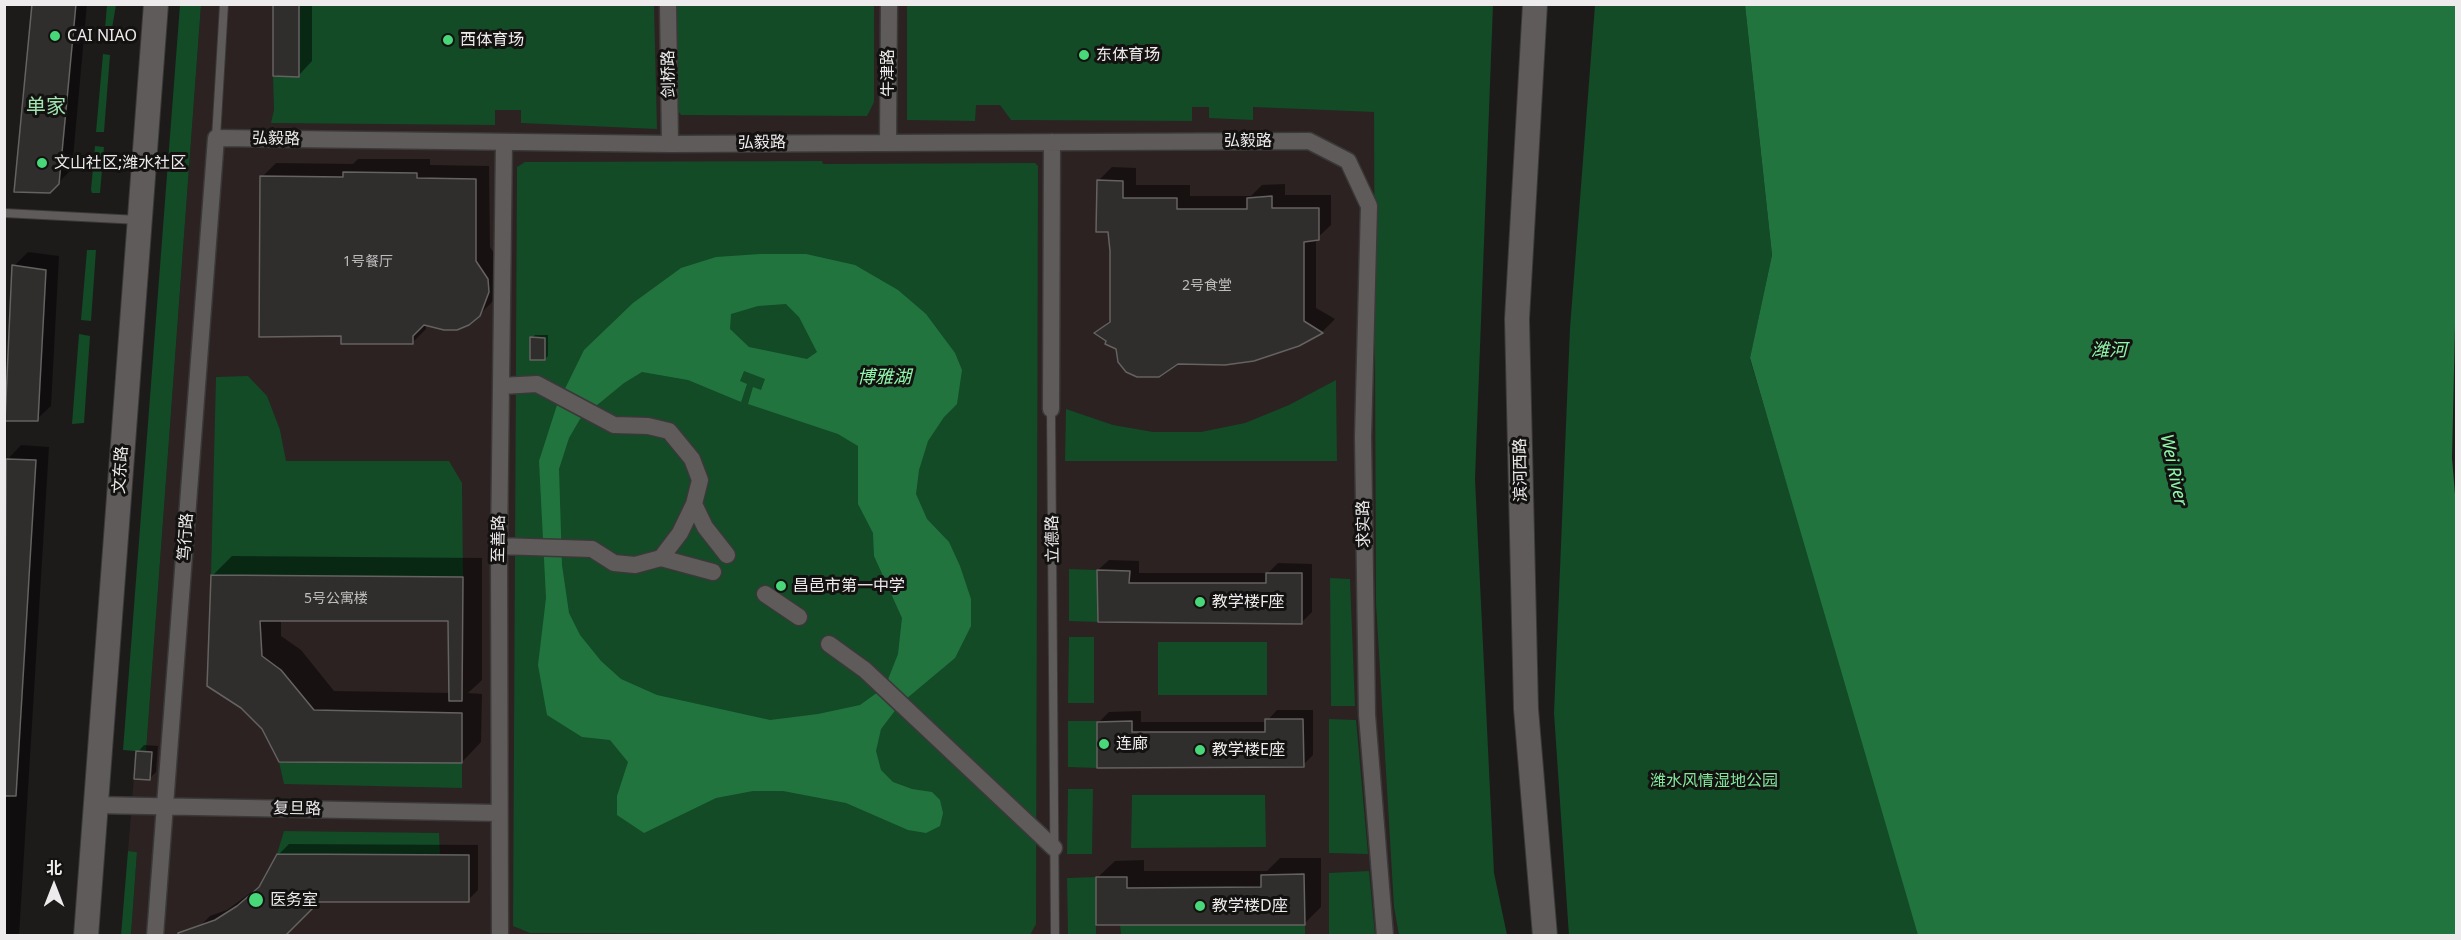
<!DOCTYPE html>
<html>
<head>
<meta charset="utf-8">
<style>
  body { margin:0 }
  #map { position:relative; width:2461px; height:940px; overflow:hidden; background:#1d1a1a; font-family:"Noto Sans","Noto Sans SC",sans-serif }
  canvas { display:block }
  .frame { position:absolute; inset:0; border:6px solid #edebeb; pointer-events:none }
  .north { position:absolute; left:24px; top:856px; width:60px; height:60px; -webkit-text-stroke:4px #141111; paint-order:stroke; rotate:0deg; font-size:16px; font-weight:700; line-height:24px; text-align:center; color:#edebeb }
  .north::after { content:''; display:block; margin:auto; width:21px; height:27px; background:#edebeb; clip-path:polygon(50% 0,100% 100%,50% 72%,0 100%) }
</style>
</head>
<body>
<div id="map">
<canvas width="2461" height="940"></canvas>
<div class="frame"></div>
<div class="north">北</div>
</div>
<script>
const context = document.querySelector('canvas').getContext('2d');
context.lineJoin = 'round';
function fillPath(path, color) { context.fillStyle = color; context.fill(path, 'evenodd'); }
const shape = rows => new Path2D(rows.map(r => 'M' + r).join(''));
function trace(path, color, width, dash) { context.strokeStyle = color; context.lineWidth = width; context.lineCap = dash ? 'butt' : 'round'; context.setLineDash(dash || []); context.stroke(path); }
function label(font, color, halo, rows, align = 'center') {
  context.font = font + ' "Noto Sans","Noto Sans SC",sans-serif'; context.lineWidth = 6; context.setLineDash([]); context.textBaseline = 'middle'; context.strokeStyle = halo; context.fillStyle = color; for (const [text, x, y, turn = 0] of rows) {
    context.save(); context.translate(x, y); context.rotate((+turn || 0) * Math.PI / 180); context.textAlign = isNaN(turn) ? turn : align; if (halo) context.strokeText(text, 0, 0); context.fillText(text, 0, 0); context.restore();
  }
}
const built = shape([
  [201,5,1402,5,1422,935,131,935,137,852,128,851,136,751,146,751]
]);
const green = shape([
  [107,5,116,5,110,40,104,40],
  [180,5,201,5,146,752,123,750],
  [299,5,654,5,657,129,521,123,521,110,495,110,495,125,271,123,274,110,273,76,299,76],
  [673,5,874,5,874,102,867,116,681,115,673,104],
  [907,5,1493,5,1475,479,1494,873,1507,935,1399,935,1394,907,1376,603,1374,112,1253,107,1253,120,1209,118,1209,107,1192,107,1192,121,1011,120,1000,105,976,105,975,121,907,120],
  [1595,5,1745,5,1772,255,1750,359,1921,935,1569,936,1554,713,1570,328],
  [103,54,110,55,104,132,96,132],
  [95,146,104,147,100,193,92,193,91,190],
  [822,161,823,164,1035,163,1038,166,1036,924,1030,935,530,933,513,926,517,167,525,162],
  [87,250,96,250,91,321,81,320],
  [79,334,90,336,84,423,72,424],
  [248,376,267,396,280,430,286,461,449,461,462,483,463,577,211,575,216,377],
  [1336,380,1337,461,1065,461,1066,409,1113,425,1153,432,1201,432,1245,423,1289,405],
  [1069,569,1097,570,1098,622,1069,621],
  [1330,578,1350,579,1355,706,1331,706],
  [1069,637,1094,637,1094,703,1068,703],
  [1158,642,1267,642,1267,695,1158,695],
  [1329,719,1356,720,1368,854,1329,853],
  [1068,721,1097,721,1097,768,1068,767],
  [279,762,462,763,462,788,284,784],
  [1068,789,1093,789,1092,854,1067,854],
  [1132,795,1265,795,1266,847,1131,848],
  [284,831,439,833,440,855,277,854],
  [128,851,137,852,131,935,121,935],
  [1369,871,1375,935,1329,935,1329,873],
  [1096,877,1096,935,1068,935,1067,878],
  [1120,925,1305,925,1305,935,1121,935]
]);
const water = shape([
  [1745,5,2456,5,2456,281,2452,458,2456,507,2456,935,1918,935,1750,358,1772,255],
  [760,254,806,254,855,265,898,290,926,314,955,353,962,370,957,404,944,417,928,441,919,470,916,494,927,519,949,542,960,566,971,599,971,626,955,658,900,704,881,729,876,751,881,770,893,782,912,789,932,792,940,800,943,813,940,826,926,833,908,830,846,803,783,791,753,791,716,798,644,833,617,815,617,796,628,762,610,740,582,737,547,715,538,665,546,598,539,461,557,405,584,350,633,303,681,268,716,257],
  [786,304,799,317,817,352,807,359,749,347,730,329,731,314,758,306],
  [744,371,765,379,761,390,753,387,748,404,838,434,858,446,858,504,873,533,874,556,902,618,898,654,885,687,860,705,818,714,770,720,657,695,621,679,601,661,580,635,569,613,562,565,559,469,569,438,580,419,624,383,642,372,688,380,741,402,747,384,740,381]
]);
const shadow = shape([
  [33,4,87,4,72,169,49,192],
  [274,4,312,4,312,61,299,75],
  [358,159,430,159,430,165,489,166,490,247,501,265,502,277,493,301,479,315,426,324,426,329,412,343,343,335,262,177,276,163,353,164],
  [1112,167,1136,168,1136,185,1190,185,1190,196,1251,196,1262,185,1285,184,1285,195,1331,195,1331,225,1316,239,1316,308,1335,319,1322,332,1299,344,1108,340,1097,333,1111,319,1112,251,1098,181],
  [28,252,59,256,51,406,37,419,14,266],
  [535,335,548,335,548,356,545,359,532,338],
  [21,445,49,447,19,936,4,936,4,507,8,459],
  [232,556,482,558,482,680,468,693,482,694,481,742,462,762,263,728,242,707,212,576],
  [281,619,449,619,450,693,334,691,301,650,281,636],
  [1109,560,1139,561,1139,573,1268,573,1278,563,1312,564,1312,612,1302,622,1099,620,1098,570],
  [1277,710,1313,710,1313,755,1303,765,1098,766,1099,722,1109,712,1141,711,1141,722,1266,722],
  [144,745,158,746,156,772,149,779,138,752],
  [289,844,478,845,478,890,468,900,320,900,281,936,199,927,210,916,227,910,261,885,278,855],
  [1280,858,1321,858,1321,907,1304,924,1098,923,1097,878,1115,861,1144,860,1144,871,1267,871]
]);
const building = shape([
  [32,4,76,4,59,184,50,193,14,192,32,4],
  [273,4,299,4,299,77,273,76,273,4],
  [343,172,417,173,417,178,476,179,476,261,488,279,489,292,480,316,469,325,457,330,444,330,424,325,413,336,413,344,341,344,341,336,259,337,260,176,343,177,343,172],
  [1097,180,1123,181,1123,198,1177,198,1177,209,1247,209,1247,198,1272,196,1272,208,1319,208,1319,240,1304,242,1304,321,1323,333,1299,346,1254,361,1225,365,1178,364,1159,377,1137,377,1126,372,1118,362,1116,349,1105,344,1106,341,1094,333,1110,322,1110,251,1108,232,1096,232,1097,180],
  [12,265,46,270,38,421,5,421,12,265],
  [530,337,545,338,545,360,530,360,530,337],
  [6,459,36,460,16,796,4,796,6,459],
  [1097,570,1130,571,1129,583,1266,583,1266,573,1302,573,1302,624,1098,622,1097,570],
  [211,575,463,577,462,701,449,701,448,621,260,621,262,656,281,670,314,710,462,713,462,763,279,762,262,729,241,708,207,686,211,575],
  [1265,719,1303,719,1304,767,1097,768,1097,722,1132,721,1132,732,1265,732,1265,719],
  [136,751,152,752,150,780,134,779,136,751],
  [277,854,469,855,469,902,319,902,285,936,178,936,178,933,215,920,237,906,259,887,277,854],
  [1304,874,1305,925,1096,925,1096,877,1127,877,1127,888,1261,887,1261,875,1304,874]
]);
const lane = shape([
  [216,138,224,4],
  [4,213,139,220],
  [1051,409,1055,936]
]);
const street = shape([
  [668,4,670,144],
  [888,142,889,4],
  [1051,409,1052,142],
  [694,504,705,527,727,555],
  [499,546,592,549,614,563,635,565,661,558,680,533,694,504,700,480,692,459,669,431,648,426,614,425,537,384,501,386],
  [661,558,713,572],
  [765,594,799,617],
  [829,644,865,670,1054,848],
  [96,805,498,813],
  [155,936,216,138,670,144,1309,141,1348,161,1369,206,1363,437,1367,715,1385,936],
  [500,936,499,546,504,142]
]);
const secondary = shape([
  [1535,4,1517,319,1526,709,1545,936],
  [86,936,156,4]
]);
const markers = [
  [55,36,6,"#48d779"],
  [448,40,6,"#48d779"],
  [1084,55,6,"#48d779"],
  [42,163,6,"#48d779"],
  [781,586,6,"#48d779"],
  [1200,602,6,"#48d779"],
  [1104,744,6,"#48d779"],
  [1200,750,6,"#48d779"],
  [256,900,8,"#48d779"],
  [1200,906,6,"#48d779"]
];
const numberNames = [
  ["1号餐厅",368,262],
  ["2号食堂",1207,286],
  ["5号公寓楼",336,599]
];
const poiNames = [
  ["CAI NIAO",67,36],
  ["西体育场",460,40],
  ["东体育场",1096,55],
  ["文山社区;潍水社区",54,163],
  ["昌邑市第一中学",793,586],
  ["教学楼F座",1212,602],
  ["连廊",1116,744],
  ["教学楼E座",1212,750],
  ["医务室",270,900],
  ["教学楼D座",1212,906]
];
const streetNames = [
  ["牛津路",888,73,-90],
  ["剑桥路",669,74,-91],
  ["弘毅路",276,139,1],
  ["弘毅路",1248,141],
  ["弘毅路",762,143,-1],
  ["文东路",121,470,-86],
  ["滨河西路",1521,470,-91],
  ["求实路",1364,524,-91],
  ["笃行路",186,537,-86],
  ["至善路",499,539,-89],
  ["立德路",1053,539,-91],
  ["复旦路",297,809,1]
];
const parkNames = [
  ["潍水风情湿地公园",1714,781]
];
const waterNames = [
  ["潍河",2109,351],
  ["博雅湖",884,378],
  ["Wei River",2173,470,78]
];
const quarterNames = [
  ["单家",46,107]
];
fillPath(built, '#2b2221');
fillPath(green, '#124b26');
fillPath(water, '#22743e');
fillPath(shadow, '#0007');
fillPath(building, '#302d2d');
trace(building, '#656262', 1.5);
trace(lane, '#3a3838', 10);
trace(street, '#3a3838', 19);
trace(secondary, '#3a3838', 26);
trace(lane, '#5f5b5b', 8);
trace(street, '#5f5b5b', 16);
trace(secondary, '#5f5b5b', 24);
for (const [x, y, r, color] of markers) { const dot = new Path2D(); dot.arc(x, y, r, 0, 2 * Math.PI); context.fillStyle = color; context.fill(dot); trace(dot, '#141111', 2); }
label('14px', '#bebcbc', null, numberNames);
label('16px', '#edebeb', '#141111', poiNames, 'left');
label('16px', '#edebeb', '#141111', streetNames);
label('16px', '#81e99c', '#141111', parkNames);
label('italic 18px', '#8ef7aa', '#141111', waterNames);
label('20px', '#a0e4b0', '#141111', quarterNames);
</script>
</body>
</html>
